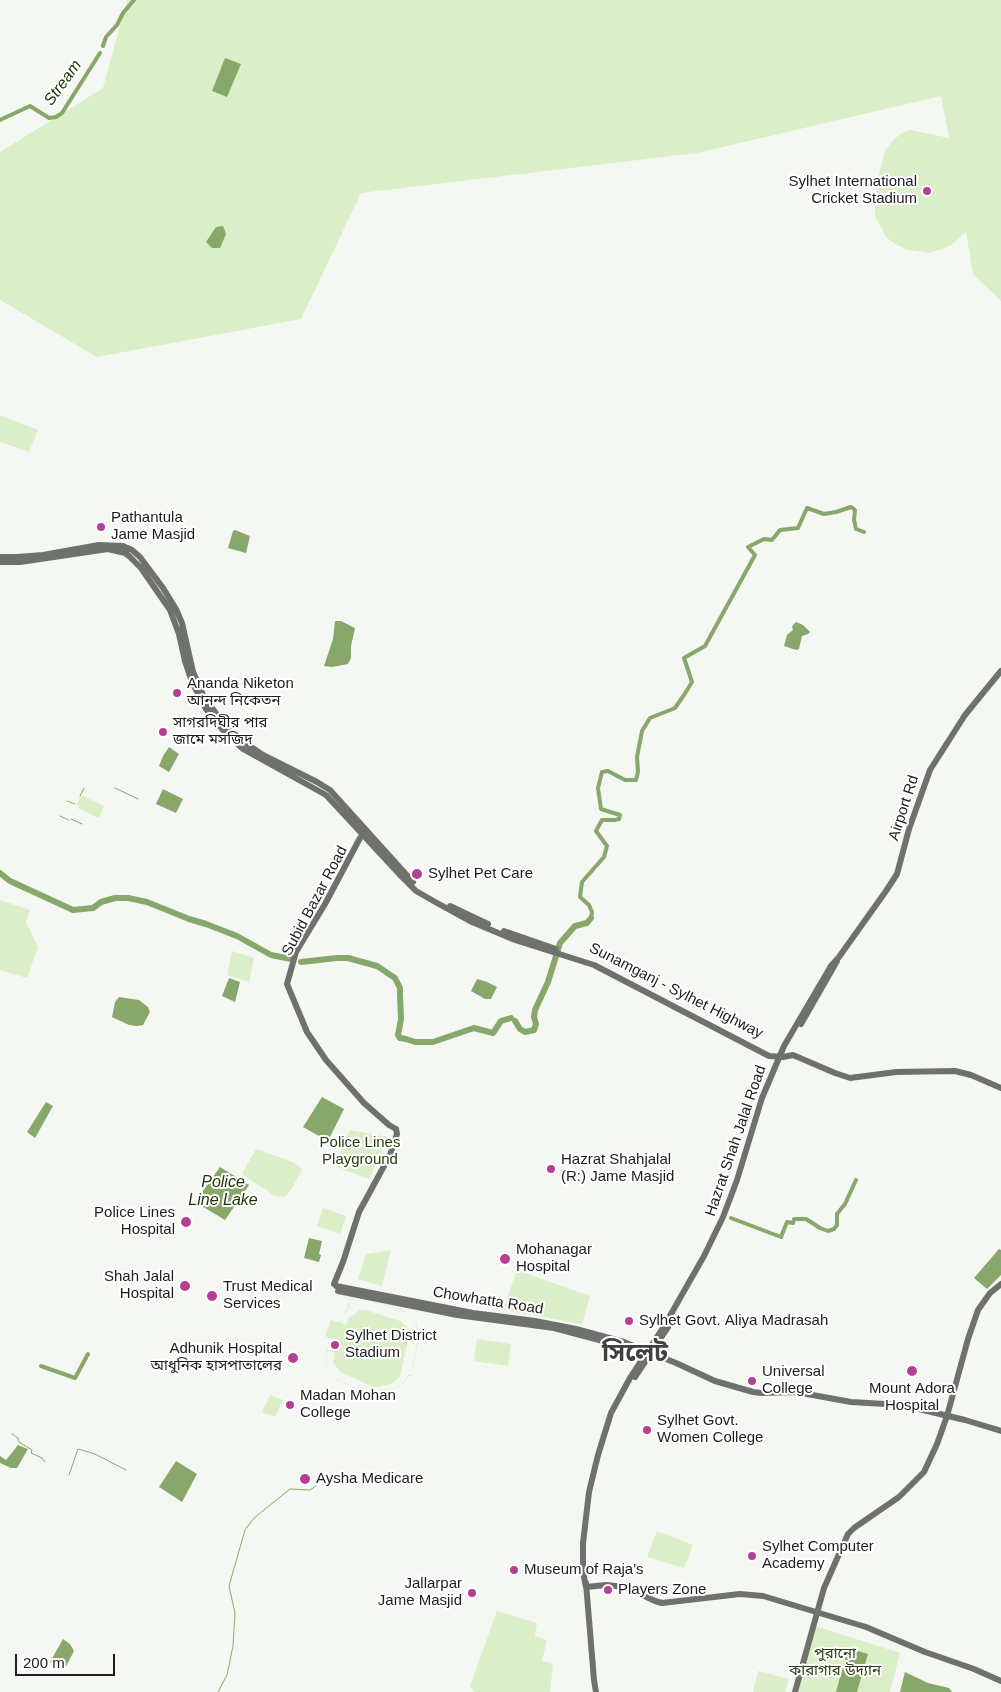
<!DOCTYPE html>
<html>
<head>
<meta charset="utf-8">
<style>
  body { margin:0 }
  #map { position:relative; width:1001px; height:1692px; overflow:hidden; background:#f4f7f2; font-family:Arial,sans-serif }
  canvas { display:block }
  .scale { position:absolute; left:15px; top:1654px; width:100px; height:22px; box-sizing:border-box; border:2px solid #1c1d1c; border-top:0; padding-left:6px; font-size:15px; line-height:18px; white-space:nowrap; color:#1c1d1c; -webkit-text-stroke:4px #fff; paint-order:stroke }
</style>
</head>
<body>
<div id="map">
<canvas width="1001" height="1692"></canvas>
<div class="scale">200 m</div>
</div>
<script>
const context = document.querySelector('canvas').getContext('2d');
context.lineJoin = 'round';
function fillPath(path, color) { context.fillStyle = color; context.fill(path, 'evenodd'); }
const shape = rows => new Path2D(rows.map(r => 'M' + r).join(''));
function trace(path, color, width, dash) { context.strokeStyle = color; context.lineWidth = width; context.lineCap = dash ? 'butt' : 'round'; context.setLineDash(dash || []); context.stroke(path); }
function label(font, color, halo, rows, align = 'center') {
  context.font = font + ' Arial,"Noto Sans Bengali",sans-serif'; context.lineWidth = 4; context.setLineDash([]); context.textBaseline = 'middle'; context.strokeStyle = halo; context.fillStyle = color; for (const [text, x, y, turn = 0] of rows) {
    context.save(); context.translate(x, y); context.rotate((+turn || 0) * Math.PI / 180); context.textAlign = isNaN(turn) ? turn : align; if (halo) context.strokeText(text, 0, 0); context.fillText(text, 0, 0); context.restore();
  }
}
const green = shape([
  [127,0,1001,0,1001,301,973,274,966,232,950,246,930,253,908,250,897,245,887,238,876,219,874,203,881,165,885,151,894,139,904,132,910,130,949,138,941,96,697,153,361,193,301,319,97,357,0,300,0,152,103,88],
  [0,415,38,430,29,452,0,442],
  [81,795,104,806,99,818,79,809,77,804],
  [0,900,30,910,26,922,38,947,27,978,0,970],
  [232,951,254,958,249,982,227,975],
  [350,1130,388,1137,369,1179,334,1166],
  [256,1149,293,1162,301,1168,302,1170,290,1191,285,1197,275,1196,242,1174],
  [323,1208,346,1216,340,1234,317,1226],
  [391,1250,382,1286,358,1279,366,1254],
  [517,1270,590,1296,582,1324,503,1310],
  [357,1299,374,1301,404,1310,414,1319,417,1325,419,1337,411,1376,408,1376,404,1383,393,1389,366,1392,337,1380,329,1371,326,1364,325,1359,327,1349,332,1351,336,1341,325,1336,331,1320,339,1323,345,1311,349,1307,347,1304],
  [357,1299,374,1301,404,1311,414,1319,416,1325,418,1337,411,1375,408,1375,404,1382,394,1388,366,1392,338,1380,329,1371,325,1359,328,1350,335,1353,333,1362,340,1372,371,1386,378,1387,391,1384,399,1378,401,1373,409,1337,407,1327,400,1321,366,1310,360,1310,354,1314,349,1318,346,1325,340,1322,343,1315,350,1307,348,1304],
  [477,1339,511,1344,508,1366,474,1361],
  [270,1395,283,1400,275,1417,262,1412],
  [657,1531,693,1545,684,1568,647,1557],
  [497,1611,537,1623,535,1636,547,1640,542,1661,553,1664,550,1692,474,1692,470,1686],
  [815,1626,900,1653,890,1692,797,1692],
  [758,1671,789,1679,785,1692,753,1692]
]);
const water = shape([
  [225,58,241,64,227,97,212,91],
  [223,226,226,234,220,248,212,248,206,242,216,227],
  [235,530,250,536,246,553,228,548,233,531],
  [335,621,341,621,355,628,351,646,351,658,348,664,332,667,324,666,333,639],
  [796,622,803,625,810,632,808,634,802,636,799,649,796,650,784,646,787,635,793,630,792,626],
  [169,747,179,754,169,772,159,766,163,756],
  [163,789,183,799,176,813,156,804],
  [229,978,240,982,235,1002,222,996],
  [477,979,487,982,497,987,491,999,485,999,471,991],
  [119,997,139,1000,148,1007,150,1012,143,1025,137,1026,129,1025,112,1017,115,1002],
  [322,1097,344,1109,328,1141,303,1127],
  [46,1102,53,1106,35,1138,27,1132],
  [220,1167,249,1185,225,1220,195,1202],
  [309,1238,322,1241,319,1254,321,1255,319,1262,304,1258],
  [999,1249,1001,1250,1001,1275,987,1289,974,1278],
  [18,1445,28,1449,17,1468,11,1468,0,1463,0,1456,6,1460],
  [176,1461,197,1474,182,1502,159,1487],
  [63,1639,70,1644,74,1651,64,1670,50,1662],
  [851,1649,868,1654,857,1692,836,1692,847,1652],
  [905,1672,928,1683,949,1688,952,1692,900,1692]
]);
const stream = shape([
  [115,788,138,799],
  [80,796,84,788],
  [67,801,75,804],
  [60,816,69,820],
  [71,819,82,824],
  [12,1434,18,1438,19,1442,32,1450,31,1453,42,1458,45,1462],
  [69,1475,78,1449,95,1454,126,1470],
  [218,1692,227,1675,233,1646,235,1613,229,1586,245,1530,254,1518,290,1489,310,1490,316,1486]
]);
const canal = shape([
  [103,46,106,37,117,25,123,13,134,0],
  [0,120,30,106,49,118,56,117,62,113,100,53],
  [591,918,592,912,589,905,580,897,582,882,604,857,607,846,596,831,602,820,615,820,619,819,620,815,601,809,598,788,602,772,608,771,625,780,636,780,638,772,637,757,642,731,650,718,675,708,684,695,692,682,684,658,705,646,755,555,748,547,764,539,772,540,780,530,798,528,807,508,824,514,836,512,851,507,855,510,854,520,856,529,864,532],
  [731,1218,781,1237,787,1222,793,1223,794,1219,806,1219,820,1228,828,1231,834,1229,837,1225,837,1214,845,1204,856,1180],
  [41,1366,75,1378,88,1354]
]);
const river = shape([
  [0,873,10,881,73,910,93,908,101,902,115,898,128,898,147,902,189,919,206,924,237,936,271,955,291,959],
  [301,962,337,958,348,958,377,966,395,978,400,988,400,995,401,1019,398,1035,400,1038,406,1039,415,1042,433,1042,474,1028,493,1033,501,1021,511,1018],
  [515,1021,520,1029,525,1032,534,1030,536,1024,534,1017,535,1010,548,982,560,943,575,926,587,923,591,918]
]);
const major = shape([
  [0,557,17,557,43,555,99,545,123,546,132,550,140,557,163,588,176,609,182,623,193,672,203,695,217,715,232,734,263,755,317,782,330,790,413,882],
  [0,562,20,562,108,549,125,553,129,556,141,568,170,610,179,634,185,661,192,682,206,709,223,730,243,749,326,795,401,876,416,891,437,903,472,922,515,940,594,965,769,1056,783,1057,793,1055,835,1073,850,1078,896,1072,955,1071,971,1075,1001,1088],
  [363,835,360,838,325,904,296,952,287,984,307,1032,326,1060,364,1103,389,1125,396,1129],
  [450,906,488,924],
  [504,931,556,949],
  [801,1024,837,961],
  [334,1284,343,1262,359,1212,390,1155,397,1134,396,1129],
  [336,1286,473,1313,535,1321,576,1329,624,1342,676,1363,715,1381,753,1392,761,1393,796,1392,851,1402,902,1405,965,1420,1001,1431],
  [338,1291,457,1315,554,1328,603,1341],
  [635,1377,668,1327],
  [586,1583,594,1680,596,1692],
  [586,1587,583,1572,583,1543,589,1492,598,1455,611,1413,630,1378,663,1328,704,1256,723,1217,737,1180,762,1098,784,1046,831,966,839,957,886,891,897,874,909,829,930,770,965,715,1001,671],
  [586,1587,606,1585,625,1587,655,1601,662,1603,740,1594,763,1596,866,1627,925,1652,974,1669,1001,1681],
  [795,1692,824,1588,848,1534,854,1528,899,1497,924,1472,937,1444,947,1416,968,1339,978,1310,990,1293,1001,1284]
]);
const markers = [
  [927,191,5,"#b63f95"],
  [101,527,5,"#b63f95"],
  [177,693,5,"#b63f95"],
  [163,732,5,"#b63f95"],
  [417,874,6,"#b63f95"],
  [551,1169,5,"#b63f95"],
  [186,1222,6,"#b63f95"],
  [505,1259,6,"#b63f95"],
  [185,1286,6,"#b63f95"],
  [212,1296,6,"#b63f95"],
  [629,1321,5,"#b63f95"],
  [335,1345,5,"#b63f95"],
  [293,1358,6,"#b63f95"],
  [912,1371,6,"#b63f95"],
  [752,1381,5,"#b63f95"],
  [290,1405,5,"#b63f95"],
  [647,1430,5,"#b63f95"],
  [305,1479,6,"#b63f95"],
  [752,1556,5,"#b63f95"],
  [514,1570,5,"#b63f95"],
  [608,1590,5,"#b63f95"],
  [472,1593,5,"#b63f95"]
];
const poiNames = [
  ["Sylhet International",917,182,"right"],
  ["Cricket Stadium",917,199,"right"],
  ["Pathantula",111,518],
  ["Jame Masjid",111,535],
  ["Ananda Niketon",187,684],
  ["আনন্দ নিকেতন",187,701],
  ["সাগরদিঘীর পার",173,723],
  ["জামে মসজিদ",173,740],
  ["Sylhet Pet Care",428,874],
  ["Hazrat Shahjalal",561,1160],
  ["(R:) Jame Masjid",561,1177],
  ["Police Lines",175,1213,"right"],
  ["Hospital",175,1230,"right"],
  ["Mohanagar",516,1250],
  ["Hospital",516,1267],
  ["Shah Jalal",174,1277,"right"],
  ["Hospital",174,1294,"right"],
  ["Trust Medical",223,1287],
  ["Services",223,1304],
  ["Sylhet Govt. Aliya Madrasah",639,1321],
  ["Sylhet District",345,1336],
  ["Stadium",345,1353],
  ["Adhunik Hospital",282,1349,"right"],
  ["আধুনিক হাসপাতালের",282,1366,"right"],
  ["Universal",762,1372],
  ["College",762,1389],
  ["Mount Adora",912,1389,"center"],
  ["Hospital",912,1406,"center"],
  ["Madan Mohan",300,1396],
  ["College",300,1413],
  ["Sylhet Govt.",657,1421],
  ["Women College",657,1438],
  ["Aysha Medicare",316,1479],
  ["Sylhet Computer",762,1547],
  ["Academy",762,1564],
  ["Museum of Raja's",524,1570],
  ["Jallarpar",462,1584,"right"],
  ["Jame Masjid",462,1601,"right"],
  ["Players Zone",618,1590]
];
const streetNames = [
  ["Airport Rd",904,808,-72],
  ["Subid Bazar Road",315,901,-62],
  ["Sunamganj - Sylhet Highway",676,991,27],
  ["Hazrat Shah Jalal Road",736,1141,-71],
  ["Chowhatta Road",488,1301,9]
];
const parkNames = [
  ["Police Lines",360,1143],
  ["Playground",360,1160],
  ["পুরানো",835,1654],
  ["কারাগার উদ্যান",835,1671]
];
const waterNames = [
  ["Stream",63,83,-54],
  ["Police",223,1183],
  ["Line Lake",223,1201]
];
const townNames = [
  ["সিলেট",635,1354]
];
fillPath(green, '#daefc7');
fillPath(water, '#88a76a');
trace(stream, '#88a76a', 1);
trace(canal, '#88a76a', 4);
trace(river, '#88a76a', 6);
trace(major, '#6f716e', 6);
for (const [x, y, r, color] of markers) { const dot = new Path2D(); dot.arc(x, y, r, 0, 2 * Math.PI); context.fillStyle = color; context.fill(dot); trace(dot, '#fff', 2); }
label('15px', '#1c1d1c', '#fff', poiNames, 'left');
label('15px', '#1c1d1c', '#fff', streetNames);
label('15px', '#293d10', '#fff', parkNames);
label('italic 16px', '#1e3204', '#fff', waterNames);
label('bold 25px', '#3e413d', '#fff', townNames);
</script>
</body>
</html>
